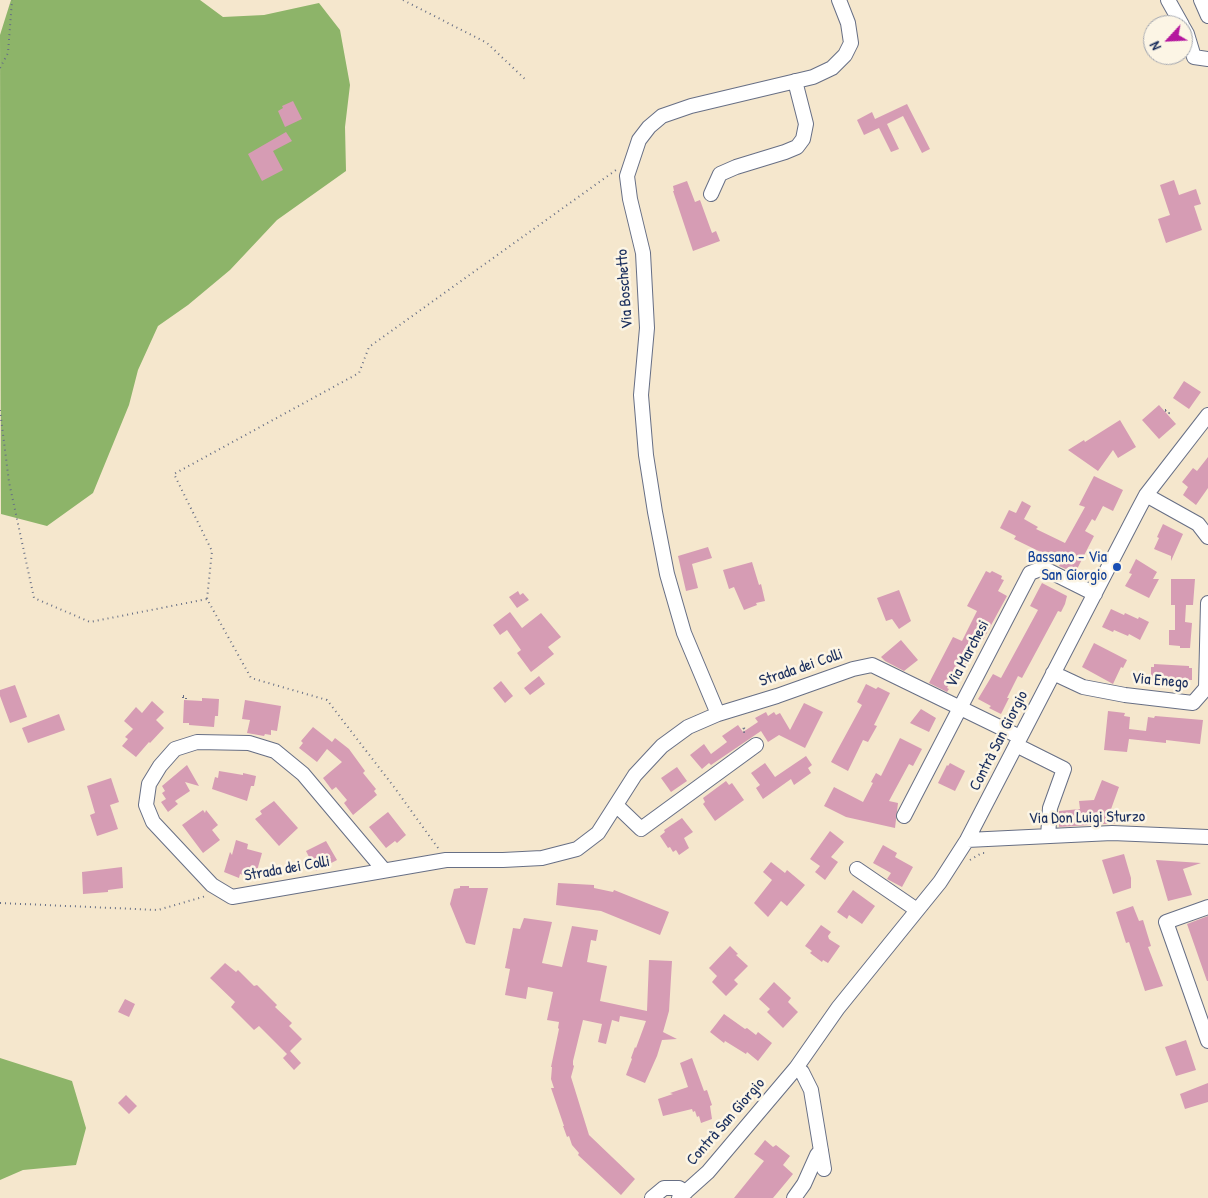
<!DOCTYPE html>
<html>
<head>
<meta charset="utf-8">
<style>
  body { margin:0 }
  #map { position:relative; width:1208px; height:1198px; overflow:hidden; background:#f5e7cd; font-family:"Patrick Hand",sans-serif }
  canvas { display:block }
  .north { position:absolute; left:1143px; top:15px; width:50px; height:50px; box-sizing:border-box; background:#fcf5e5; border:1px solid #a2a6af; border-radius:50%; rotate:245deg; font-size:14px; font-weight:700; line-height:20px; text-align:center; color:#1b2f5e }
  .north::after { content:''; display:block; margin:auto; width:18px; height:22px; background:#b5179e; clip-path:polygon(50% 0,100% 100%,50% 72%,0 100%) }
</style>
</head>
<body>
<div id="map">
<canvas width="1208" height="1198"></canvas>
<div class="north">N</div>
</div>
<script>
const context = document.querySelector('canvas').getContext('2d');
context.lineJoin = 'round';
function fillPath(path, color) { context.fillStyle = color; context.fill(path, 'evenodd'); }
const shape = rows => new Path2D(rows.map(r => 'M' + r).join(''));
function trace(path, color, width, dash) { context.strokeStyle = color; context.lineWidth = width; context.lineCap = dash ? 'butt' : 'round'; context.setLineDash(dash || []); context.stroke(path); }
function label(font, color, halo, rows, align = 'center') {
  context.font = font + ' "Patrick Hand",sans-serif'; context.lineWidth = 5; context.setLineDash([]); context.textBaseline = 'middle'; context.strokeStyle = halo; context.fillStyle = color; for (const [text, x, y, turn = 0] of rows) {
    context.save(); context.translate(x, y); context.rotate((+turn || 0) * Math.PI / 180); context.textAlign = isNaN(turn) ? turn : align; if (halo) context.strokeText(text, 0, 0); context.fillText(text, 0, 0); context.restore();
  }
}
const forest = shape([
  [11,0,200,0,223,17,264,15,319,3,340,30,350,85,345,127,346,171,277,220,230,270,188,305,158,326,138,370,129,405,93,493,47,526,1,514,0,35],
  [0,1058,72,1081,86,1128,76,1165,23,1170,0,1180]
]);
const building = shape([
  [293,101,302,119,285,127,278,111,283,108,282,106],
  [907,104,930,149,922,153,903,116,887,124,899,149,891,152,879,128,864,135,857,120,872,112,875,119],
  [286,132,292,141,273,151,283,170,262,181,248,154],
  [1174,180,1179,195,1196,189,1201,204,1194,206,1202,230,1166,243,1158,219,1170,215,1160,185],
  [687,181,695,202,700,200,712,233,716,231,720,241,693,251,673,191,674,191,673,186],
  [1184,381,1201,392,1189,409,1173,398],
  [1159,405,1176,424,1159,439,1142,420],
  [1120,420,1136,447,1118,458,1113,450,1098,471,1068,450,1084,440,1085,442],
  [1208,457,1208,488,1196,505,1183,495,1188,487,1182,482,1193,468,1197,471],
  [1094,476,1123,490,1113,511,1103,506,1095,521,1092,519,1085,531,1094,536,1075,573,1059,566,1061,562,1014,539,1016,536,1000,528,1009,510,1016,513,1022,501,1031,506,1024,519,1038,527,1036,529,1065,543,1085,507,1079,505],
  [1163,524,1183,534,1171,561,1171,556,1154,549,1159,538,1157,537],
  [708,547,712,558,692,564,698,588,686,591,678,556],
  [1136,559,1157,572,1153,579,1159,579,1149,598,1125,586,1132,574,1129,573],
  [752,562,759,585,761,584,765,601,756,603,757,605,744,610,734,587,729,589,723,570],
  [986,571,990,573,992,571,1002,576,1001,579,1004,580,998,591,1007,596,983,640,977,637,965,660,968,661,964,670,958,667,947,688,949,689,947,692,929,683,953,637,962,641,977,611,967,606],
  [1171,579,1195,579,1193,605,1186,605,1185,622,1192,623,1190,648,1180,648,1180,646,1169,645,1169,630,1175,630,1175,605,1171,605],
  [1042,583,1067,596,1065,604,1061,612,1058,611,1022,678,1018,676,1007,698,1009,698,1001,714,989,708,991,706,978,699,993,674,1001,678,1019,645,1038,610,1030,606],
  [899,590,911,621,899,629,892,619,886,621,877,598],
  [518,591,520,595,523,593,529,600,517,608,509,597],
  [1111,609,1124,615,1125,613,1138,619,1139,617,1149,622,1140,640,1129,634,1128,636,1114,630,1113,632,1102,627],
  [510,612,522,628,541,613,561,637,548,647,554,654,531,672,517,653,521,650,507,630,500,635,493,625],
  [901,640,918,660,904,671,885,661,881,657],
  [1094,643,1127,660,1123,668,1121,667,1113,684,1082,667],
  [1154,664,1189,666,1189,668,1192,668,1192,680,1189,680,1189,682,1154,681,1154,679,1151,679,1151,667,1154,667],
  [539,676,545,684,530,695,524,688],
  [501,681,513,696,505,703,493,688],
  [866,684,876,689,878,687,890,693,874,725,877,726,868,742,863,740,848,771,831,762,862,705,857,702],
  [15,685,27,717,10,723,0,696,0,690],
  [202,698,219,699,218,716,215,716,214,727,189,725,189,723,183,723,184,700,202,701],
  [245,700,281,706,277,731,271,730,271,735,265,734,264,736,247,733,250,720,242,719],
  [152,701,164,712,156,720,164,728,150,743,149,742,136,757,122,746,128,739,125,737,133,729,124,721,136,707,142,713],
  [804,703,823,712,805,748,779,735,768,742,761,731,711,765,709,763,702,769,690,755,704,744,711,754,727,742,722,736,738,725,743,732,758,722,755,718,766,712,768,716,774,712,776,715,780,713,790,730],
  [921,709,936,718,929,732,910,723],
  [1108,711,1125,713,1124,716,1130,717,1129,729,1146,731,1148,717,1154,718,1155,716,1203,720,1200,744,1166,740,1166,743,1129,739,1127,752,1104,750],
  [59,714,65,730,28,743,22,728],
  [313,727,332,742,335,738,349,749,365,771,363,773,376,789,374,791,377,795,353,815,344,803,347,800,336,787,332,790,323,778,342,762,327,749,317,762,299,748,303,743,301,741],
  [900,738,922,749,913,766,909,764,889,801,898,803,895,828,846,817,824,806,834,787,863,802,873,783,871,782,876,773,881,776],
  [806,756,812,765,808,768,811,773,794,785,791,779,763,799,756,788,760,785,751,773,765,763,775,777],
  [950,763,965,771,955,791,938,783,947,765,948,766],
  [187,765,199,786,185,782,190,791,175,801,178,804,168,812,161,802,166,799,162,793,165,791,162,786],
  [677,767,687,781,671,792,661,778],
  [219,771,243,775,243,773,256,776,254,786,251,786,247,801,212,789,215,777,218,778],
  [111,778,119,802,110,805,118,829,97,836,90,815,95,813,87,786],
  [1102,780,1119,787,1110,812,1119,811,1120,823,1059,827,1059,811,1080,809,1079,801,1094,800],
  [726,781,729,785,732,783,744,800,715,821,703,804,705,802,703,798],
  [274,801,298,828,279,846,255,819,262,814,260,811],
  [203,810,205,813,206,810,218,825,212,830,220,840,203,853,182,825],
  [388,812,406,835,397,843,395,841,386,848,369,827],
  [682,818,693,832,684,838,689,848,679,855,676,850,673,852,670,847,668,848,660,836,665,832,664,830],
  [830,831,844,842,831,857,838,862,825,880,815,872,820,866,810,859],
  [236,840,248,844,247,849,262,853,255,878,240,874,239,878,224,872,230,852,232,855],
  [326,841,337,860,316,871,306,851],
  [883,845,897,853,895,857,913,867,902,887,887,879,891,873,873,863],
  [1124,854,1131,878,1131,888,1113,894,1102,860],
  [1156,860,1201,863,1183,869,1192,895,1168,901],
  [771,862,785,873,787,870,805,885,787,906,781,901,768,917,754,903,772,880,763,872],
  [122,867,123,888,108,890,108,892,83,894,82,872],
  [558,883,594,885,594,888,613,892,614,890,669,912,660,935,601,911,556,905],
  [460,886,469,886,469,888,488,888,475,945,466,943,450,904,454,889,460,888],
  [853,890,875,906,862,924,849,915,847,919,837,912],
  [1133,906,1139,921,1143,920,1151,946,1148,947,1163,986,1145,991,1129,942,1126,943,1116,912],
  [1208,916,1208,981,1207,981,1187,924],
  [524,918,552,922,542,963,562,967,572,926,598,930,596,941,591,940,587,962,607,966,600,1001,647,1011,649,960,672,961,669,1011,663,1032,677,1039,662,1040,657,1056,645,1083,626,1075,632,1059,631,1058,635,1047,636,1048,646,1021,620,1016,619,1022,612,1020,606,1044,598,1042,602,1024,583,1020,573,1061,573,1065,574,1066,571,1077,589,1135,635,1179,621,1195,578,1155,579,1153,572,1145,569,1136,567,1137,563,1126,564,1126,551,1088,554,1088,551,1079,552,1067,551,1067,559,1029,558,1028,559,1022,547,1020,553,992,528,987,526,999,505,995,510,969,505,968,513,928,520,929],
  [821,925,831,932,828,936,829,939,840,946,828,963,823,960,822,962,810,953,812,951,805,946],
  [730,946,738,954,736,955,748,966,734,980,738,984,726,996,712,982,717,976,709,968],
  [225,963,236,972,238,970,254,986,257,985,277,1005,275,1007,292,1023,289,1026,302,1039,290,1051,301,1063,294,1070,283,1058,287,1054,259,1026,254,1030,231,1007,235,1002,210,978],
  [774,982,791,998,788,1002,798,1012,783,1028,767,1012,770,1009,759,999],
  [125,999,135,1004,129,1017,118,1012],
  [724,1014,745,1029,747,1028,756,1035,758,1032,772,1043,758,1061,747,1052,746,1054,725,1041,724,1043,710,1032],
  [1186,1040,1196,1070,1176,1076,1165,1047],
  [692,1058,704,1091,707,1090,712,1105,710,1106,712,1119,701,1123,699,1116,697,1117,695,1111,693,1112,692,1109,663,1116,658,1099,673,1094,670,1093,688,1087,680,1063],
  [1208,1083,1208,1102,1185,1109,1180,1094],
  [126,1095,137,1106,129,1114,118,1103],
  [765,1140,773,1147,776,1145,790,1156,783,1165,793,1174,773,1198,734,1198,764,1161,754,1154]
]);
const path = shape([
  [403,0,487,43,527,81],
  [0,68,8,53,12,0],
  [0,410,9,482,34,598,90,622,207,599],
  [1165,410,1166,410,1169,413,1168,414,1165,410],
  [183,696,186,696,186,699,183,699,183,696],
  [744,728,746,730,744,732,742,730,744,728],
  [438,848,394,787,327,700,251,678,207,599,212,551,174,474,359,373,369,347,616,170],
  [970,860,982,853,986,853],
  [0,903,158,910,206,896]
]);
const minor = shape([
  [1168,0,1182,25],
  [1201,0,1208,16],
  [1183,27,1187,34,1194,57,1208,59],
  [711,194,720,174,736,167,785,152,797,147,803,139,806,124,795,81],
  [1146,495,1198,524,1208,537],
  [1053,673,1083,687,1125,695,1193,703,1206,688,1208,603],
  [718,714,684,633,667,574,655,512,646,455,641,395,647,328,643,253,630,199,627,176,639,140,649,127,662,116,691,106,813,77,832,68,845,55,851,43,848,23,839,0],
  [1016,745,1064,769,1050,808,1048,836],
  [616,805,641,829,756,745],
  [904,816,1030,573,1043,568,1095,594],
  [967,840,1112,833,1208,837],
  [383,869,303,774,275,751,249,743,197,742,175,749,160,766,149,784,146,805,153,822,212,885,232,897,446,860,503,860,542,858,577,849,598,833,635,775,662,746,688,727,718,714,777,696,853,669,872,665,1020,737],
  [857,869,917,910],
  [1208,907,1166,922,1208,1041],
  [796,1068,802,1072,811,1090,824,1169],
  [652,1198,664,1188,679,1188,686,1192],
  [679,1198,708,1172,796,1068,838,1008,940,882,967,840,1137,512,1146,495,1208,415],
  [794,1198,804,1184,817,1155,821,1150]
]);
const markers = [
  [1117,567,5,"#1a4fb4"]
];
const streetNames = [
  ["Via Boschetto",625,289,-94],
  ["Via Marchesi",968,654,-62],
  ["Strada dei Colli",801,668,-19],
  ["Via Enego",1160,681,5],
  ["Contrà San Giorgio",999,741,-63],
  ["Via Don Luigi Sturzo",1087,818,-1],
  ["Strada dei Colli",287,869,-10],
  ["Contrà San Giorgio",726,1122,-49]
];
const transitNames = [
  ["Bassano - Via",1107,558],
  ["San Giorgio",1107,576]
];
fillPath(forest, '#8db469');
fillPath(building, '#d69cb4');
trace(minor, '#676f85', 16);
trace(path, '#676f85', 2, [1, 4]);
trace(minor, '#fff', 14);
for (const [x, y, r, color] of markers) { const dot = new Path2D(); dot.arc(x, y, r, 0, 2 * Math.PI); context.fillStyle = color; context.fill(dot); trace(dot, '#fcf5e5', 2); }
label('16px', '#1b2f5e', '#fcf5e5', streetNames);
label('16px', '#164399', '#fcf5e5', transitNames, 'right');
</script>
</body>
</html>
